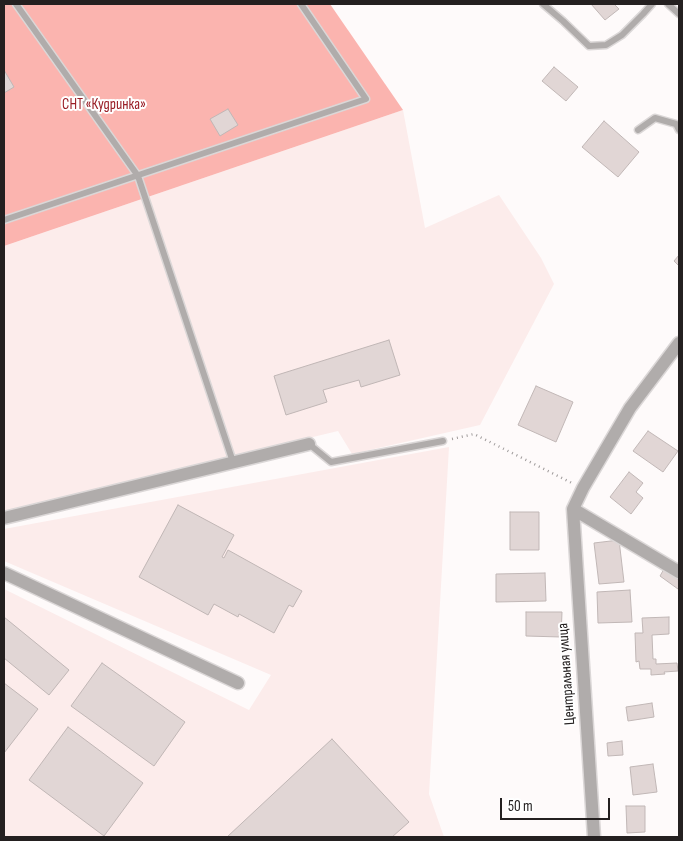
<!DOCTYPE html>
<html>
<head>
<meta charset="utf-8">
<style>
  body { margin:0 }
  #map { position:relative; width:683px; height:841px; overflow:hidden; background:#fefafa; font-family:"Sofia Sans Condensed",sans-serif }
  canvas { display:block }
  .frame { position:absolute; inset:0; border:5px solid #242020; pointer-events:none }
  .scale { position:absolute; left:500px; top:798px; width:110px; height:22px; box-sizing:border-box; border:2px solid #242020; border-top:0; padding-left:6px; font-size:15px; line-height:18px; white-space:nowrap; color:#242020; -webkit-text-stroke:4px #fff; paint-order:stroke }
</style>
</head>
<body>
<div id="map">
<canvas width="683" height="841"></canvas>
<div class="frame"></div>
<div class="scale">50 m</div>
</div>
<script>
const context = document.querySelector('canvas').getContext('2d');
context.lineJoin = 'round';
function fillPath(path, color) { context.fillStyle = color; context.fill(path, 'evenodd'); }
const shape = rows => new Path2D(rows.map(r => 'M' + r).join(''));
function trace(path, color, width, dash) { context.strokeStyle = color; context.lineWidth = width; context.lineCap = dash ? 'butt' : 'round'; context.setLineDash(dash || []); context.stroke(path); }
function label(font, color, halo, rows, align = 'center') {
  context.font = font + ' "Sofia Sans Condensed",sans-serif'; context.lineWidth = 4; context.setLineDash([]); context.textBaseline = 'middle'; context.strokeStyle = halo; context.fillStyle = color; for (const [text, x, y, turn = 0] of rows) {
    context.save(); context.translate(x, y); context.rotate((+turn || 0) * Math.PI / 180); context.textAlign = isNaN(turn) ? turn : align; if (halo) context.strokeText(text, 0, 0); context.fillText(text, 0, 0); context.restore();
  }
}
const built = shape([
  [403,110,425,228,499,195,541,258,554,284,480,425,352,454,338,431,4,511,4,246],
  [449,447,429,794,444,837,4,837,4,589,249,710,271,675,4,561,4,529]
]);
const green = shape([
  [4,4,330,4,403,110,4,246]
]);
const building = shape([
  [591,4,614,4,619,9,605,20,591,4],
  [554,67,578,87,566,101,542,81,554,67],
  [4,70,14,87,4,93,4,70],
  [228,109,238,125,220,136,210,119,228,109],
  [604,121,639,152,618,177,582,147,604,121],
  [679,255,679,266,674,261,679,255],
  [389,340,400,375,361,387,359,380,323,390,327,402,286,415,274,376,389,340],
  [536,386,573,402,556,442,518,425,536,386],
  [648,431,678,451,663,472,633,451,648,431],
  [629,472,643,483,636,492,643,498,631,514,610,497,629,472],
  [178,505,234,535,222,557,224,558,228,550,302,591,293,607,289,605,274,633,239,614,238,617,214,604,208,615,139,577,178,505],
  [510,512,539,512,539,550,510,550,510,512],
  [619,540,624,582,599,584,594,543,619,540],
  [664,569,679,580,679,587,678,589,660,576,664,569],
  [545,573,546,601,496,602,496,574,545,573],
  [630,590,632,622,598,623,597,592,630,590],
  [526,612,562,612,561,637,526,636,526,612],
  [4,617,69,670,49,695,4,658,4,617],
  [669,617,669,634,652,635,653,659,656,659,656,664,677,663,678,671,664,672,665,674,651,675,651,669,640,669,639,661,636,662,635,633,643,633,642,618,669,617],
  [102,663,185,722,154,766,71,706,102,663],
  [4,683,38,709,4,753,4,683],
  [652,703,654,717,628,721,626,707,652,703],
  [68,727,143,783,104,836,29,780,68,727],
  [332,739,409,822,392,837,227,837,332,739],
  [622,741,623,755,608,756,607,743,622,741],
  [653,764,657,792,633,795,630,767,653,764],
  [626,806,645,806,645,832,627,833,626,806]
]);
const path = shape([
  [452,439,474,434,572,483]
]);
const service = shape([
  [16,4,138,176,233,462],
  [543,4,563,21,589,46,606,45,622,35,643,14,652,4],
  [668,4,679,14],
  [638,130,655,118,676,124,679,130],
  [4,220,366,99,301,4],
  [309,444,331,462,443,441]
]);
const minor = shape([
  [573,509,679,572],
  [4,518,309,444],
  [4,573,238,683],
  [594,837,573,509,583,488,630,408,679,343]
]);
const parkNames = [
  ["СНТ «Кудринка»",104,105]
];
const streetNames = [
  ["Центральная улица",567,674,-94]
];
fillPath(built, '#fceceb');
fillPath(green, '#fbb4af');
fillPath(building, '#e1d6d5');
trace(building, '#c1b7b6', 1);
trace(service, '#dbd7d7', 9);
trace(minor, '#dbd7d7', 15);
trace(path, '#9f9b9b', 2.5, [1, 4]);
trace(service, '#b0acab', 6);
trace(minor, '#b0acab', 12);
label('15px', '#991d25', '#fff', parkNames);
label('15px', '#242020', '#fff', streetNames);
</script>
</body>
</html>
